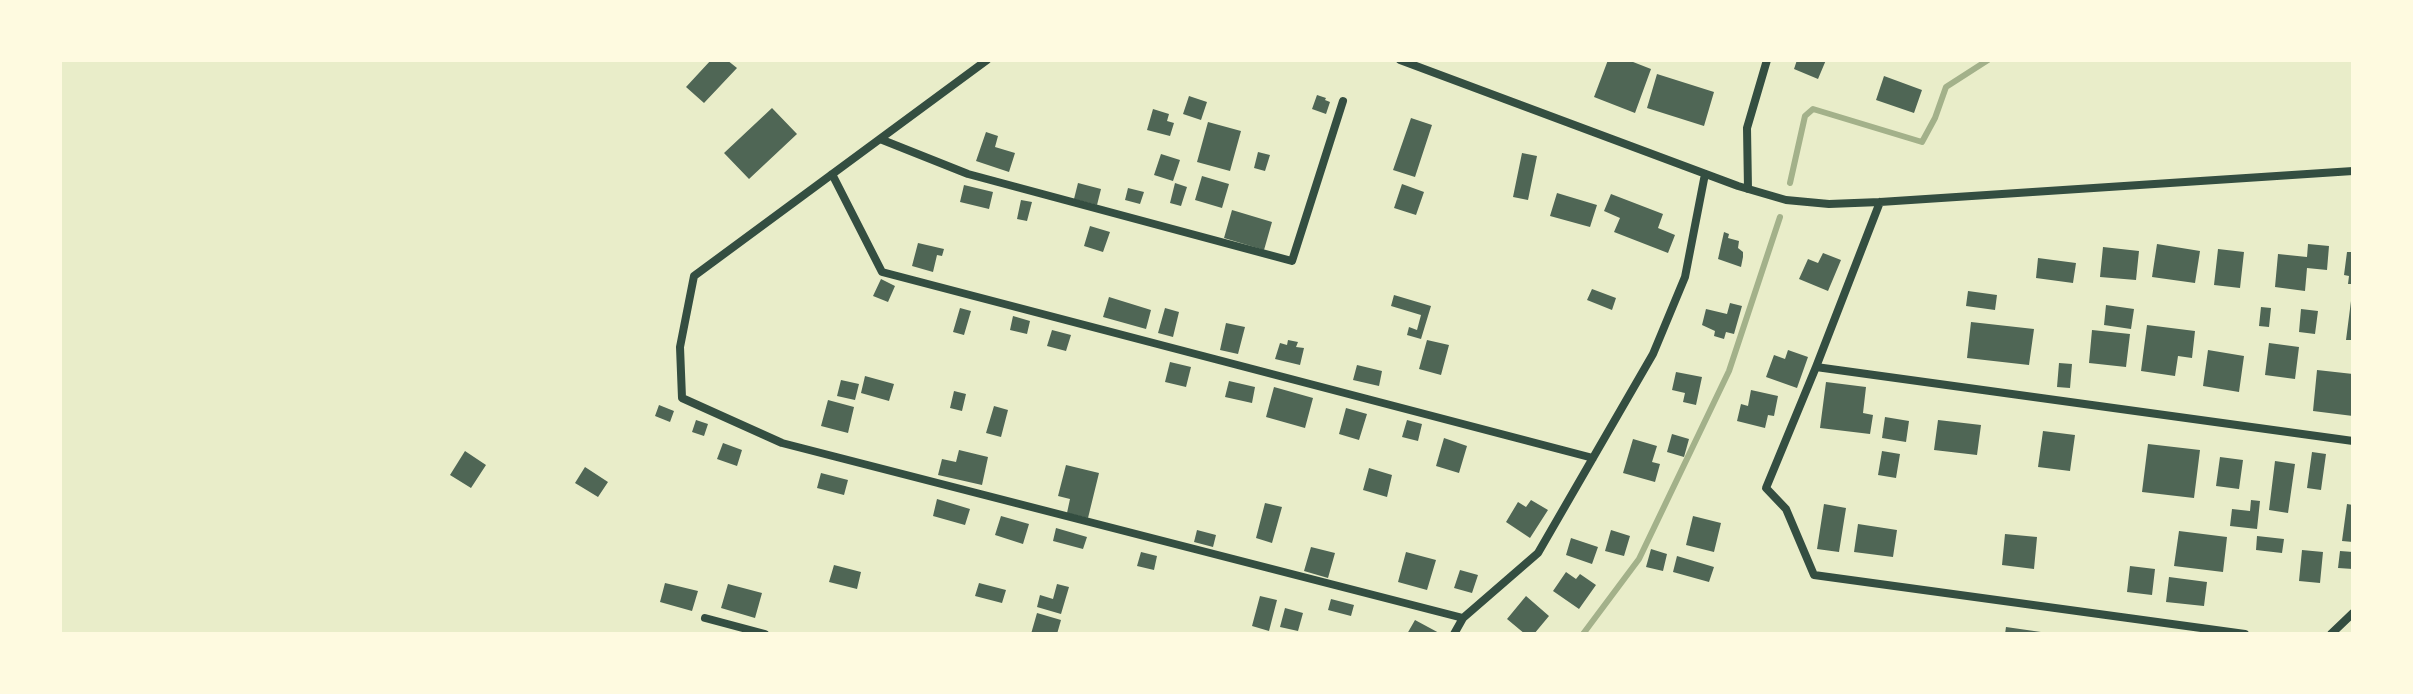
<!DOCTYPE html>
<html>
<head>
<meta charset="utf-8">
<style>
  body { margin:0 }
  #map { position:relative; width:2413px; height:694px; overflow:hidden; background:#e9edc9; font-family:Ubuntu,sans-serif }
  canvas { display:block }
  .frame { position:absolute; inset:0; border:62px solid #fefae0; pointer-events:none }
</style>
</head>
<body>
<div id="map">
<canvas width="2413" height="694"></canvas>
<div class="frame"></div>
</div>
<script>
const context = document.querySelector('canvas').getContext('2d');
context.lineJoin = 'round';
const shape = rows => new Path2D(rows.map(r => 'M' + r).join(''));
function trace(path, color, width, dash) { context.strokeStyle = color; context.lineWidth = width; context.lineCap = dash ? 'butt' : 'round'; context.setLineDash(dash || []); context.stroke(path); }
function fillPath(path, color) { context.fillStyle = color; context.fill(path, 'evenodd'); }
const stream = shape([
  [1790,183,1805,116,1813,109,1922,142,1935,118,1946,87,1988,60],
  [1583,634,1639,559,1729,371,1780,217]
]);
const building = shape([
  [711,60,727,60,737,68,704,103,686,87],
  [1608,60,1628,60,1651,69,1635,113,1594,97],
  [1797,60,1826,60,1818,79,1794,69],
  [1657,74,1714,92,1704,126,1647,108],
  [1884,76,1922,90,1914,113,1876,100],
  [1317,95,1326,98,1325,100,1330,102,1326,114,1312,109],
  [1189,96,1207,102,1201,120,1183,114],
  [772,108,797,134,749,179,724,153],
  [1153,109,1169,114,1167,121,1174,123,1170,136,1147,130],
  [1411,118,1432,125,1415,177,1393,170],
  [1208,122,1241,131,1230,171,1197,162],
  [986,132,998,136,995,147,1015,153,1009,172,976,161],
  [1258,152,1270,155,1265,171,1254,168],
  [1522,153,1537,156,1528,200,1513,197],
  [1161,154,1180,160,1173,181,1154,175],
  [1202,176,1229,184,1222,208,1195,200],
  [1078,183,1101,189,1097,205,1074,199],
  [1175,183,1187,187,1181,206,1170,203],
  [1402,184,1424,192,1416,215,1394,208],
  [964,185,993,192,989,209,960,202],
  [1128,188,1144,192,1140,204,1125,200],
  [1557,193,1597,205,1590,227,1550,216],
  [1611,194,1663,214,1658,228,1675,235,1668,253,1614,232,1620,218,1604,211],
  [1021,200,1032,202,1027,221,1017,219],
  [1232,210,1272,222,1264,250,1224,238],
  [1090,226,1110,232,1103,252,1084,246],
  [1724,232,1729,234,1728,238,1739,241,1738,248,1743,252,1743,257,1741,267,1718,259],
  [918,243,944,249,942,256,937,255,933,272,912,266],
  [2157,244,2200,251,2195,283,2152,277],
  [2308,244,2329,246,2327,270,2307,268,2305,291,2275,287,2278,254,2307,257],
  [2103,247,2139,251,2136,280,2100,277],
  [2218,249,2244,252,2240,288,2214,285],
  [2347,252,2353,252,2353,284,2348,284,2349,276,2344,275],
  [1823,253,1841,260,1828,291,1799,279,1808,259,1818,263],
  [2038,258,2076,263,2073,283,2036,278],
  [881,279,895,286,888,302,873,296],
  [1592,289,1616,298,1612,310,1587,300],
  [1968,291,1997,295,1995,310,1966,306],
  [1394,295,1431,306,1421,339,1407,335,1409,327,1417,330,1421,315,1391,306],
  [1109,297,1151,310,1146,329,1103,317],
  [2351,301,2353,301,2353,340,2346,340],
  [1730,303,1742,306,1734,334,1726,332,1724,339,1714,336,1715,331,1702,325,1706,309,1727,314],
  [2106,305,2134,309,2131,329,2104,325],
  [2261,307,2271,308,2269,327,2259,326],
  [960,308,971,311,964,335,953,332],
  [1165,308,1179,312,1173,337,1158,333],
  [2301,309,2318,311,2315,334,2299,332],
  [1013,316,1030,321,1027,334,1010,330],
  [1971,322,2034,329,2029,365,1967,358],
  [1226,323,1245,327,1238,354,1220,350],
  [2147,325,2195,331,2192,358,2178,356,2175,376,2141,371],
  [1052,330,1071,335,1066,351,1047,346],
  [2092,330,2130,334,2126,367,2089,363],
  [1288,340,1298,342,1296,347,1304,348,1300,365,1275,359,1280,343,1287,345],
  [1427,340,1449,345,1441,375,1419,369],
  [2269,343,2299,347,2295,379,2265,375],
  [1788,350,1808,357,1797,388,1766,377,1774,355,1785,359],
  [2208,350,2244,356,2239,392,2203,386],
  [1170,362,1191,367,1186,387,1165,382],
  [2059,363,2072,364,2070,388,2057,387],
  [1357,365,1382,371,1379,386,1353,380],
  [2317,370,2353,374,2353,416,2313,411],
  [1676,372,1702,377,1696,405,1683,402,1685,393,1672,390],
  [865,376,894,384,889,401,861,393],
  [841,380,859,384,855,400,837,396],
  [1229,381,1255,387,1252,403,1225,397],
  [1826,382,1866,387,1863,413,1873,415,1870,434,1820,428],
  [1274,387,1313,398,1305,428,1266,417],
  [1751,390,1778,396,1774,416,1768,415,1765,428,1737,421,1741,404,1748,406],
  [954,391,966,394,962,411,950,408],
  [828,400,854,407,848,433,821,426],
  [659,405,674,411,670,422,655,416],
  [994,406,1008,410,1001,437,986,433],
  [1346,408,1367,414,1359,440,1339,434],
  [1885,417,1909,421,1906,442,1882,438],
  [696,420,708,424,704,436,692,432],
  [1407,420,1422,424,1418,441,1402,437],
  [1938,420,1981,425,1977,455,1934,450],
  [2043,431,2075,435,2070,471,2038,467],
  [1672,434,1689,439,1684,457,1667,452],
  [1444,438,1467,446,1459,473,1436,466],
  [1633,439,1657,446,1652,462,1660,464,1655,482,1623,473],
  [723,443,742,450,737,466,717,459],
  [2148,444,2200,450,2194,498,2142,492],
  [959,450,988,457,982,485,938,475,942,459,956,462],
  [465,451,486,465,471,488,450,475],
  [1882,451,1900,454,1896,478,1878,475],
  [2312,452,2326,454,2321,490,2307,488],
  [2220,457,2243,460,2239,489,2216,486],
  [2275,461,2295,464,2288,513,2269,510],
  [1066,465,1099,473,1088,518,1067,513,1070,499,1058,496],
  [585,467,608,482,598,497,575,483],
  [1369,468,1392,475,1387,497,1363,490],
  [821,473,848,480,844,495,817,488],
  [937,499,970,509,965,525,933,516],
  [1531,500,1548,510,1530,538,1506,522,1518,502,1526,507],
  [2251,500,2260,501,2257,529,2230,526,2232,509,2250,511],
  [1265,503,1282,507,1272,543,1256,538],
  [1824,504,1846,508,1839,552,1817,549],
  [2347,504,2353,505,2353,542,2342,541],
  [1001,516,1029,524,1023,544,995,535],
  [1693,516,1721,523,1714,552,1686,545],
  [1858,524,1897,530,1893,557,1854,552],
  [1056,528,1087,537,1083,549,1053,541],
  [1197,530,1216,535,1213,547,1194,542],
  [1611,530,1630,536,1624,556,1605,551],
  [2179,531,2227,537,2223,572,2174,566],
  [2005,534,2037,537,2034,569,2002,565],
  [2257,536,2284,539,2282,553,2256,550],
  [1571,538,1598,547,1592,564,1566,555],
  [1311,547,1335,553,1328,578,1304,571],
  [1651,549,1667,554,1663,571,1646,567],
  [2302,550,2323,552,2320,583,2299,581],
  [2340,551,2353,552,2353,569,2338,568],
  [1141,552,1157,556,1154,570,1137,566],
  [1406,552,1436,560,1427,590,1398,582],
  [1677,556,1714,567,1709,582,1673,572],
  [834,565,861,572,857,589,829,582],
  [2130,566,2155,569,2152,595,2127,592],
  [1460,570,1478,575,1472,593,1454,588],
  [1566,572,1576,579,1580,574,1596,585,1579,609,1553,591],
  [2169,577,2207,582,2204,606,2166,602],
  [665,583,698,591,692,611,660,602],
  [979,583,1006,590,1002,603,975,596],
  [728,584,762,593,755,618,721,608],
  [1057,584,1069,587,1061,614,1037,607,1040,595,1053,599],
  [1260,596,1277,600,1269,631,1252,626],
  [1526,596,1549,616,1534,634,1525,634,1507,619],
  [1331,599,1354,605,1351,616,1328,610],
  [1285,608,1303,613,1298,631,1280,627],
  [1037,613,1061,620,1057,634,1031,634],
  [1415,620,1441,634,1407,634],
  [2006,627,2041,632,2041,634,2005,634]
]);
const minor = shape([
  [987,60,694,276,680,347,682,398,782,443,1463,618,1538,553,1653,354,1685,277,1705,174],
  [1400,60,1738,186,1786,200,1829,204,1880,202,2353,171],
  [880,139,968,174,1292,261,1343,101],
  [832,174,882,272,1593,458],
  [1748,189,1747,128,1767,60],
  [1880,202,1816,367,1766,488,1786,509,1814,575,2245,634],
  [1816,367,2353,441],
  [705,618,765,634],
  [1454,634,1463,618],
  [2331,634,2353,613]
]);
trace(stream, '#a3b18a', 6);
fillPath(building, '#4f6655');
trace(minor, '#344e41', 8);
</script>
</body>
</html>
